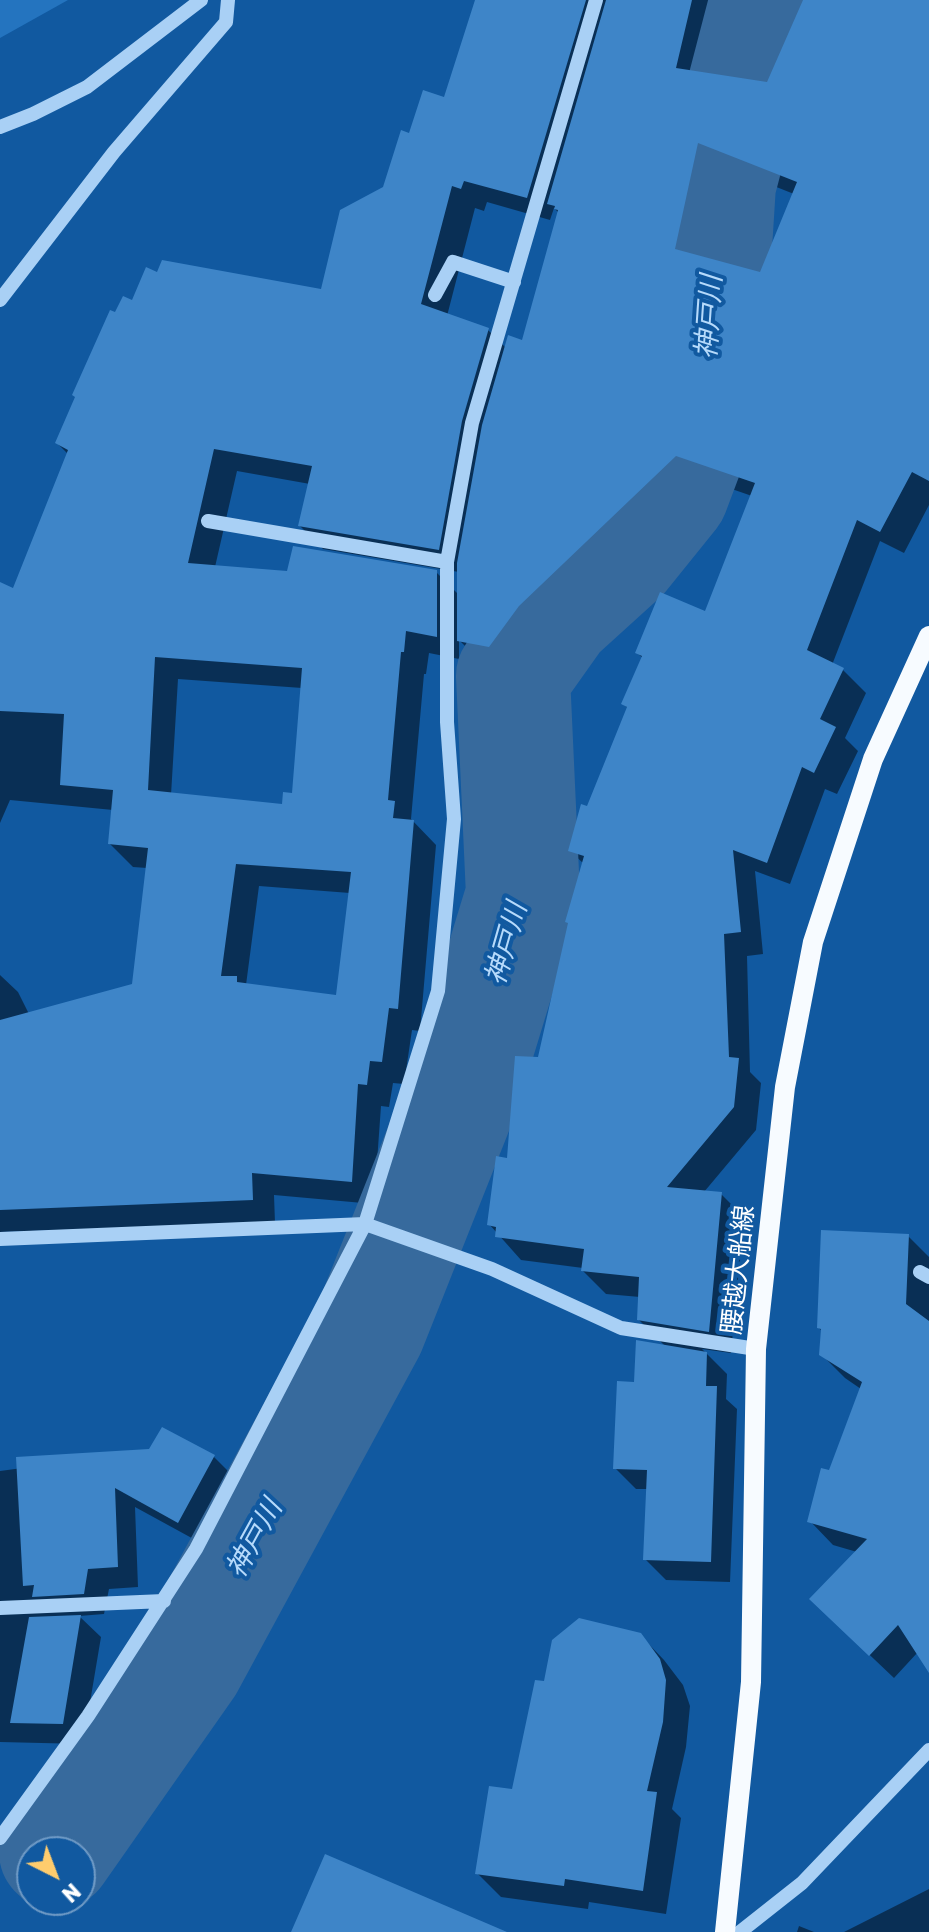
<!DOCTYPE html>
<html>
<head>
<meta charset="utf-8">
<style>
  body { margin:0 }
  #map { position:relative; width:929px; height:1932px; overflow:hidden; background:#1159a0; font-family:Rubik,sans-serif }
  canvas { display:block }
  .north { position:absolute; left:16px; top:1836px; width:80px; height:80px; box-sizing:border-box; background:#1159a0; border:2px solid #709bc6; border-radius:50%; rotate:138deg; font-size:22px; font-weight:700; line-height:32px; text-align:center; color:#fff }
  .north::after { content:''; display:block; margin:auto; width:28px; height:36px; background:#ffcc6d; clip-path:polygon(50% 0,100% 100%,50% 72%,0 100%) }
</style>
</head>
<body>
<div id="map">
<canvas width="929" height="1932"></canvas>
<div class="north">N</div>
</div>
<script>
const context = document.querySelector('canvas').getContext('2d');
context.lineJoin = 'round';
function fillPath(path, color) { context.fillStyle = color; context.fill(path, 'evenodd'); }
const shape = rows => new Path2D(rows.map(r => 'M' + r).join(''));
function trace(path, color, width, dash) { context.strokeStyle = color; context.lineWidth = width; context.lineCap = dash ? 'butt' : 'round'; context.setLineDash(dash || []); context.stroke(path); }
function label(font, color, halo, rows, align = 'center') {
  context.font = font + ' Rubik,"Noto Sans JP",sans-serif'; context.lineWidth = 8; context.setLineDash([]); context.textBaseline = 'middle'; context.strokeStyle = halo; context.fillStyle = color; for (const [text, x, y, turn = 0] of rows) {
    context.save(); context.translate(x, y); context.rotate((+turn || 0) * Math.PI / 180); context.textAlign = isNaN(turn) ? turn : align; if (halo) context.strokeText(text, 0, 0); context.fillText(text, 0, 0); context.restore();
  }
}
const green = shape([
  [0,0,68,0,0,38]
]);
const shadow = shape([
  [477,0,929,0,929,505,904,553,880,541,832,665,843,670,866,693,845,738,858,751,837,794,825,789,790,884,755,871,763,954,747,956,750,1072,761,1083,756,1130,704,1192,721,1194,744,1217,731,1353,702,1349,727,1374,726,1399,737,1409,730,1582,666,1580,645,1559,648,1489,636,1489,615,1468,636,1384,666,1347,639,1320,640,1297,606,1294,583,1271,583,1268,521,1260,489,1224,539,1059,584,864,570,851,629,709,623,704,643,658,637,653,706,613,752,496,700,478,542,629,512,669,482,663,459,640,459,659,429,653,426,674,424,674,411,819,436,845,420,1031,412,1030,404,1084,393,1083,389,1107,381,1106,374,1204,274,1195,275,1223,0,1232,0,975,18,992,29,1014,133,986,147,868,133,867,110,844,113,810,10,800,0,823,0,584,14,591,68,454,57,443,116,315,133,302,158,275,323,291,384,188,410,135,445,100],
  [721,165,794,194,762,275,701,258],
  [487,202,550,220,554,208,559,213,523,343,506,348,488,330,447,316,475,208,484,211],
  [237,471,310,484,300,526,323,549,459,572,459,595,436,572,289,573,215,567],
  [178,679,302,688,293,795,283,807,171,795],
  [259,886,350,893,337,997,246,985],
  [908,1236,929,1257,929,1670,918,1652,894,1678,835,1622,857,1552,833,1545,810,1521,861,1389,845,1378,821,1354,823,1332,819,1328],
  [162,1429,214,1457,235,1478,199,1542,135,1507,138,1587,109,1589,104,1614,79,1616,101,1637,83,1744,0,1742,0,1471,150,1451],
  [640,1635,664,1660,683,1685,690,1706,686,1747,672,1809,681,1818,666,1914,589,1902,588,1909,501,1897,477,1873,513,1792,545,1683],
  [929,1889,929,1932,844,1932],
  [799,1926,814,1932,797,1932]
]);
const river = shape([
  [56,1852,187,1665,369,1329,462,1095,523,895,513,676,557,614,622,555,672,493,705,405,719,184,767,0]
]);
const building = shape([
  [475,0,586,0,527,198,464,181,461,189,452,186,421,304,489,328,462,421,439,550,298,526,312,466,214,449,188,563,287,571,293,546,437,570,437,637,406,631,404,652,401,652,388,800,395,801,393,818,414,820,398,1009,389,1008,382,1062,370,1061,367,1085,358,1084,352,1182,252,1173,253,1200,0,1210,0,1020,132,984,148,848,108,844,113,790,60,785,64,714,0,711,0,582,13,588,68,450,55,443,75,397,72,395,110,310,115,312,123,296,132,300,146,267,157,272,162,260,321,289,340,210,383,187,401,130,409,133,423,90,444,97],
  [155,657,302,668,292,793,283,792,282,804,148,790],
  [236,864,351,872,336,995,237,982,237,976,221,976],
  [606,0,692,0,676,68,767,82,803,0,929,0,929,481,912,472,880,532,857,520,807,650,844,668,820,719,836,727,814,773,802,767,767,863,733,850,741,932,724,934,729,1057,739,1058,734,1107,667,1187,722,1192,709,1332,637,1320,639,1277,581,1271,584,1249,495,1237,496,1227,487,1225,496,1156,507,1158,515,1056,538,1057,568,923,565,922,584,856,568,851,581,804,587,806,627,707,621,704,642,656,635,653,660,592,705,611,755,483,676,456,519,606,489,647,457,641,457,563,482,425,508,335,522,340,558,210,554,209,555,206,547,204],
  [698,143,797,182,760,272,675,249],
  [821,1230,909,1234,906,1304,929,1321,929,1673,898,1625,869,1656,809,1599,867,1539,807,1522,821,1468,829,1470,862,1382,819,1355,821,1329,817,1328],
  [636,1340,707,1352,706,1386,717,1386,711,1562,643,1560,647,1470,613,1469,617,1381,634,1382],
  [162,1427,215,1455,178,1523,115,1488,118,1567,88,1569,84,1594,32,1597,34,1585,23,1586,16,1457,149,1449],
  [81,1615,63,1724,10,1723,29,1617],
  [579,1618,641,1633,660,1659,666,1680,663,1722,647,1791,657,1792,643,1891,565,1879,564,1886,475,1874,489,1786,512,1789,535,1680,544,1681,552,1640],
  [325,1854,507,1932,291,1932]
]);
const minor = shape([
  [0,127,33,114,87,87,201,0],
  [435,295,453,262,514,282],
  [0,300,114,152,226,22,228,0],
  [208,521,447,562],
  [0,1239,365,1224,492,1269,621,1328,756,1349],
  [920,1272,929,1277],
  [0,1608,164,1601],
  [0,1838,88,1716,196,1549,365,1224,438,991,454,819,447,722,447,562,472,423,596,0],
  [740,1932,802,1883,929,1750]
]);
const major = shape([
  [725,1932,751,1682,756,1349,785,1087,813,942,873,759,929,636]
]);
const streetNames = [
  ["腰越大船線",739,1270,-84]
];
const waterNames = [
  ["神戸川",710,317,-86],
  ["神戸川",507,944,-74],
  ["神戸川",255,1539,-61]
];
fillPath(green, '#2474bf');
fillPath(shadow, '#0007');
trace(river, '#376a9d', 114);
fillPath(building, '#3e85c8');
trace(minor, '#a9d0f5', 14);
trace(major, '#f7fbff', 20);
label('26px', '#fff', '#1159a0', streetNames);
label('italic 28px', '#b6dafb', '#1159a0', waterNames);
</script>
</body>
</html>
